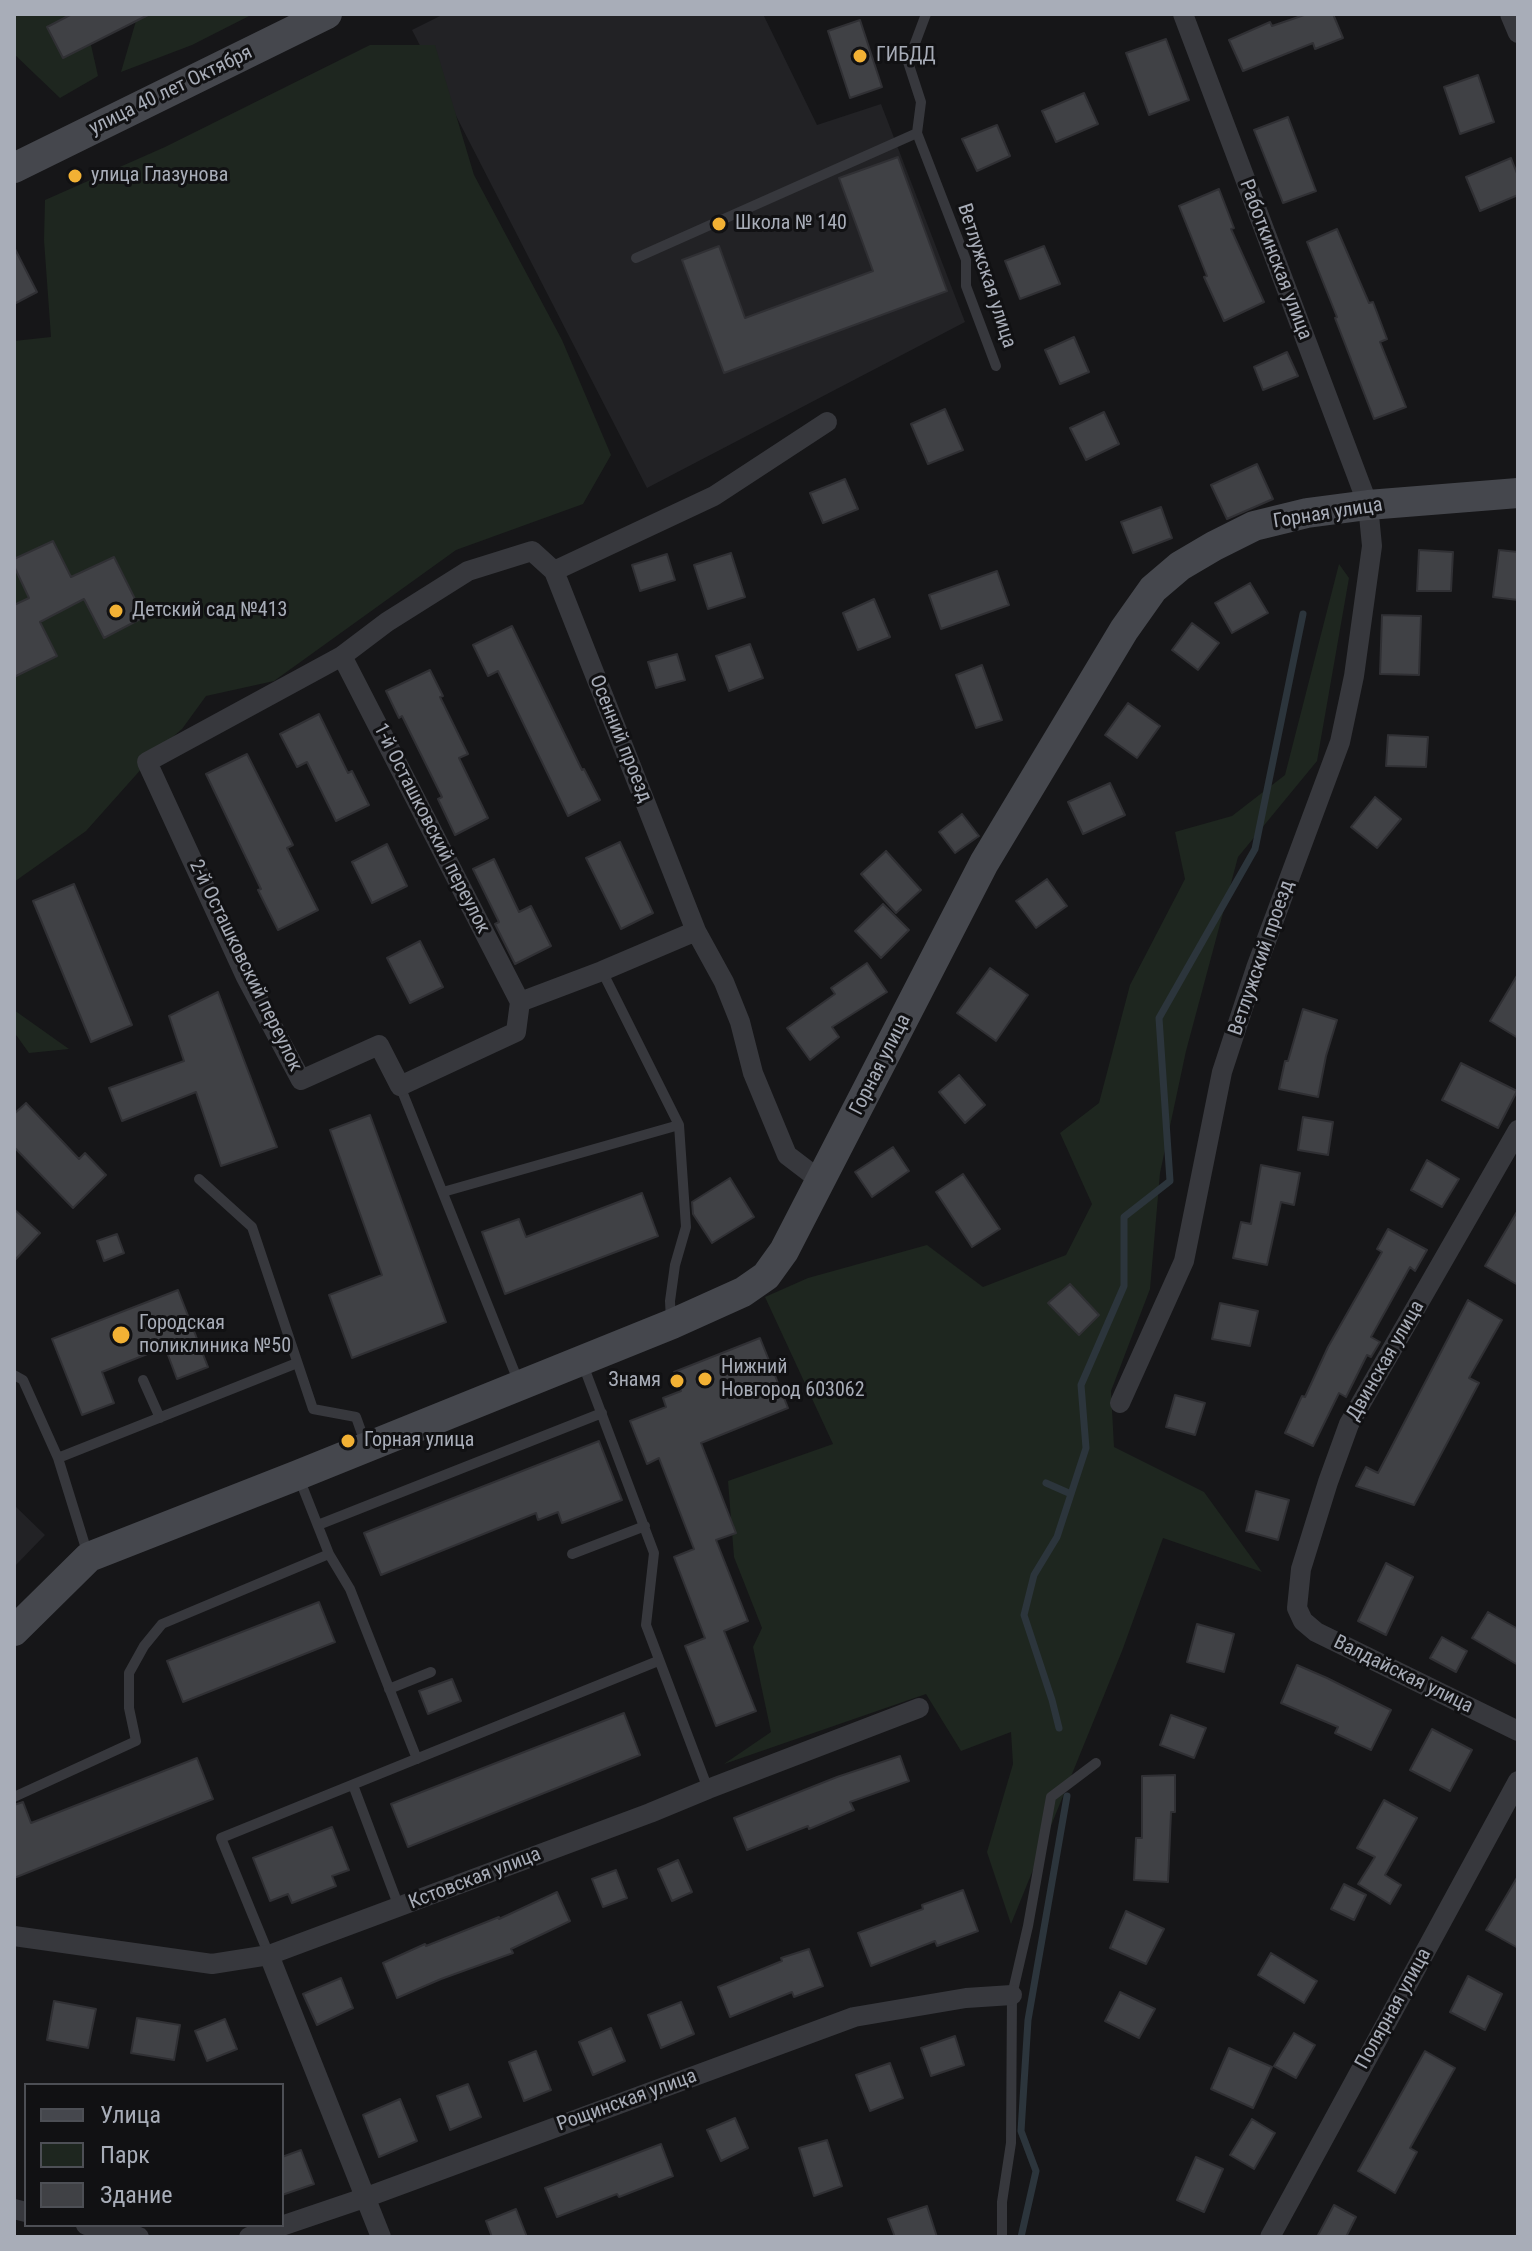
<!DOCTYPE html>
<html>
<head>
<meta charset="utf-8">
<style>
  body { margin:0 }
  #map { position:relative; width:1532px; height:2251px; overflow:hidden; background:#161618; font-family:"Roboto Condensed",sans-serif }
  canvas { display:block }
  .frame { position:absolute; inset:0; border:16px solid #a8adb8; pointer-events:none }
  .legend { position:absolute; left:24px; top:2083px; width:260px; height:144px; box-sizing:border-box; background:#111113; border:2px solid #4d4f55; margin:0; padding:10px 14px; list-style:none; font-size:24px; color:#a8adb8 }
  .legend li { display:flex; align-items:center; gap:16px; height:40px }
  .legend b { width:40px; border:2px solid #4d4f55 }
</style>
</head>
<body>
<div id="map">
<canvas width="1532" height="2251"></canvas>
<div class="frame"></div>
<ul class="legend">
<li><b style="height:10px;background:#45474d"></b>Улица</li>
<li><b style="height:22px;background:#1e261f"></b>Парк</li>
<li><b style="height:22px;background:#404145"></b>Здание</li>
</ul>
</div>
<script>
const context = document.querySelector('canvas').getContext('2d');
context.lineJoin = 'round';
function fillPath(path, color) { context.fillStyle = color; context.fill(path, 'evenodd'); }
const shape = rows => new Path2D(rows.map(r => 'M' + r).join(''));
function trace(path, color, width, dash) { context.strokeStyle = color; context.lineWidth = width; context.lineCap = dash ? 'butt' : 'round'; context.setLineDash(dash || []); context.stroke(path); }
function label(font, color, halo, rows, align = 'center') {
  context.font = font + ' "Roboto Condensed",sans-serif'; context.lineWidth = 6; context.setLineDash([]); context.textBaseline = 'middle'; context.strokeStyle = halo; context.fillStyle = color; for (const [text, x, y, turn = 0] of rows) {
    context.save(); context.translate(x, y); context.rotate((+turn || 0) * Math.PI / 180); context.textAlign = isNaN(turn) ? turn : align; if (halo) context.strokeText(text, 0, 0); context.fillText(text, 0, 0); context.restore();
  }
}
const built = shape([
  [444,14,763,14,817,125,881,104,965,322,647,488,412,30],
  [14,1505,45,1535,14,1567]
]);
const green = shape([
  [14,14,84,14,98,76,60,98,14,54],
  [138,14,253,14,192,45,121,72],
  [370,45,435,45,474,175,562,340,611,455,583,504,456,550,274,681,206,696,182,729,160,748,86,831,14,882,14,341,51,337,44,240,45,200,165,147],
  [1339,564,1349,578,1317,761,1238,857,1186,1051,1160,1173,1150,1289,1111,1391,1114,1447,1204,1492,1262,1572,1163,1538,1122,1651,1011,1924,987,1852,1013,1764,1011,1732,961,1751,926,1694,724,1764,771,1732,753,1647,762,1628,734,1557,728,1481,833,1444,765,1297,808,1278,927,1245,983,1287,1066,1255,1092,1204,1060,1133,1099,1103,1130,985,1185,879,1175,832,1232,816,1285,775],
  [14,1010,69,1049,29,1053,14,1032]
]);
const stream = shape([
  [1046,1483,1071,1494],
  [1059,1728,1052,1700,1024,1615,1034,1575,1057,1537,1086,1448,1081,1385,1124,1286,1124,1217,1170,1181,1159,1018,1255,849,1303,614],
  [1021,2237,1036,2171,1021,2131,1028,2020,1067,1796]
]);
const building = shape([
  [72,14,150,14,63,58,47,27,72,14],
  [1307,14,1333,14,1343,38,1315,49,1313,43,1243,71,1229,40,1270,22,1272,26,1307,14],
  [860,20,882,87,850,98,828,31,860,20],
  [1166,39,1189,100,1149,115,1126,53,1166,39],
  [1478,75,1494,122,1460,134,1444,87,1478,75],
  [1084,93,1098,124,1056,142,1042,111,1084,93],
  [1288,117,1316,191,1283,203,1254,130,1288,117],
  [997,125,1010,156,977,171,962,139,997,125],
  [898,157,947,291,724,373,682,260,719,246,745,318,873,271,839,178,898,157],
  [1511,158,1518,176,1518,195,1480,211,1466,177,1511,158],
  [1219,189,1234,228,1231,229,1264,302,1224,321,1204,277,1207,276,1179,206,1219,189],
  [1337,229,1369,303,1373,302,1387,339,1380,342,1406,407,1374,419,1335,318,1337,317,1307,242,1337,229],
  [1044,246,1060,284,1020,299,1005,261,1044,246],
  [14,247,37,292,14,304,14,247],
  [1074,337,1089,372,1060,384,1045,350,1074,337],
  [1287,352,1298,376,1263,390,1254,367,1287,352],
  [945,409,963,450,928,464,911,424,945,409],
  [1104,412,1119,444,1086,460,1070,428,1104,412],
  [1257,464,1273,499,1227,519,1211,485,1257,464],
  [845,479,858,509,823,523,810,493,845,479],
  [1161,507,1172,538,1133,553,1121,522,1161,507],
  [53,541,71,577,114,557,144,617,104,638,84,599,40,622,57,656,14,677,14,605,29,598,14,566,14,559,53,541],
  [1419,550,1453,552,1451,591,1417,591,1419,550],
  [1499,550,1518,552,1518,600,1493,597,1499,550],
  [731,553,745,597,708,609,694,565,731,553],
  [667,554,675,580,640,591,632,565,667,554],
  [997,571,1009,605,941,629,929,595,997,571],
  [1250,583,1268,613,1232,633,1215,603,1250,583],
  [874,599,890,637,858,650,843,613,874,599],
  [1382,615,1421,616,1419,675,1380,674,1382,615],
  [1192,623,1219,643,1198,670,1172,650,1192,623],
  [512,626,582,770,584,769,600,800,568,816,498,671,488,676,473,645,512,626],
  [750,644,763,678,729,691,716,656,750,644],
  [677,654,685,680,656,688,648,662,677,654],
  [982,665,1002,720,976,728,956,675,982,665],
  [430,670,443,696,440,697,468,754,459,758,488,818,455,835,438,799,442,797,402,716,399,718,386,691,430,670],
  [1128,703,1160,726,1137,758,1105,735,1128,703],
  [319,714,348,773,352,771,369,805,336,821,307,762,297,767,280,734,319,714],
  [1388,735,1428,737,1426,767,1386,766,1388,735],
  [247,754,293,845,287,848,318,910,278,930,258,890,261,889,206,774,247,754],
  [1110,783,1125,815,1083,834,1068,802,1110,783],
  [1375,797,1401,819,1377,848,1351,827,1375,797],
  [962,814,979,836,955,853,939,832,962,814],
  [620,842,653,913,621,929,586,858,620,842],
  [387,844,407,886,372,903,352,862,387,844],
  [886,851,921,890,896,913,861,874,886,851],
  [494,859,519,912,531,906,551,946,515,964,495,924,499,922,473,869,494,859],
  [1047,879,1067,906,1036,928,1016,901,1047,879],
  [74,884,132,1025,91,1042,33,901,74,884],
  [883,904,909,930,881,958,855,931,883,904],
  [420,941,443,987,410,1003,387,958,420,941],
  [867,963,887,992,832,1027,839,1037,810,1060,787,1028,835,994,831,988,867,963],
  [990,968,1028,995,996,1041,957,1013,990,968],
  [1518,974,1518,1038,1490,1021,1518,974],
  [218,992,277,1147,221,1166,196,1092,122,1121,109,1088,184,1061,169,1016,218,992],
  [1303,1009,1337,1020,1326,1056,1318,1097,1279,1089,1285,1061,1288,1061,1303,1009],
  [1461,1063,1517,1091,1498,1128,1442,1100,1461,1063],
  [959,1075,985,1105,965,1123,939,1092,959,1075],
  [26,1103,79,1159,85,1153,106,1175,73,1208,14,1147,14,1114,26,1103],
  [370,1115,446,1322,352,1358,329,1295,382,1275,330,1130,370,1115],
  [1303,1117,1333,1122,1328,1155,1298,1150,1303,1117],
  [893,1147,909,1171,872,1197,855,1172,893,1147],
  [1427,1160,1459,1179,1442,1207,1411,1190,1427,1160],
  [1261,1165,1300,1173,1294,1205,1281,1202,1267,1265,1233,1258,1241,1222,1251,1224,1261,1165],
  [963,1174,1000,1229,972,1247,936,1192,963,1174],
  [730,1178,754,1217,712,1243,693,1214,692,1202,730,1178],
  [642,1193,658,1236,505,1294,482,1232,519,1219,526,1237,642,1193],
  [14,1209,40,1233,14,1261,14,1209],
  [1518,1210,1518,1285,1485,1266,1518,1210],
  [1388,1229,1427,1250,1415,1271,1410,1267,1371,1337,1380,1342,1371,1357,1367,1355,1346,1397,1339,1393,1313,1446,1285,1433,1302,1396,1305,1397,1328,1347,1382,1252,1377,1249,1388,1229],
  [117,1234,124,1253,104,1261,97,1241,117,1234],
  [1070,1284,1099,1315,1079,1335,1048,1303,1070,1284],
  [178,1290,208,1367,177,1379,165,1347,102,1372,114,1403,82,1415,52,1339,178,1290],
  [1468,1300,1502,1320,1469,1378,1479,1383,1414,1505,1356,1486,1366,1467,1378,1473,1468,1300],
  [1220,1303,1258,1311,1250,1346,1212,1339,1220,1303],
  [760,1338,788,1408,701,1443,736,1533,716,1540,748,1621,724,1631,756,1711,716,1726,685,1646,705,1638,674,1557,694,1549,659,1458,647,1464,630,1421,666,1407,663,1398,681,1391,674,1372,760,1338],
  [1175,1395,1205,1403,1195,1435,1166,1427,1175,1395],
  [599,1441,622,1500,562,1523,558,1512,538,1520,536,1513,381,1575,364,1533,599,1441],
  [1256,1491,1289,1500,1278,1540,1246,1531,1256,1491],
  [1386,1563,1413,1577,1386,1635,1358,1621,1386,1563],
  [319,1602,335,1642,183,1702,167,1661,319,1602],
  [1488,1612,1518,1629,1518,1665,1472,1638,1488,1612],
  [1197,1624,1234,1634,1224,1672,1187,1662,1197,1624],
  [1442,1637,1467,1651,1456,1672,1430,1658,1442,1637],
  [1297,1665,1327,1678,1391,1710,1371,1750,1335,1733,1338,1727,1281,1703,1297,1665],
  [452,1679,461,1701,428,1714,419,1691,452,1679],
  [624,1713,640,1755,408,1847,391,1804,624,1713],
  [1171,1715,1206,1728,1194,1758,1160,1745,1171,1715],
  [1432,1729,1472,1750,1450,1791,1410,1770,1432,1729],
  [900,1756,909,1781,850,1802,854,1810,809,1829,808,1826,747,1850,734,1818,837,1777,900,1756],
  [197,1758,213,1799,14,1878,14,1805,23,1802,31,1823,197,1758],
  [1175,1775,1175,1812,1171,1812,1168,1882,1134,1880,1136,1838,1142,1838,1142,1776,1175,1775],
  [1384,1800,1417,1818,1385,1875,1401,1885,1390,1904,1358,1884,1375,1857,1357,1848,1384,1800],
  [332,1827,349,1870,332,1876,336,1886,292,1903,288,1894,270,1901,253,1858,332,1827],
  [678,1860,692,1892,672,1901,658,1869,678,1860],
  [616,1870,627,1898,603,1907,592,1879,616,1870],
  [1518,1876,1518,1948,1486,1930,1518,1876],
  [1344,1884,1366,1895,1354,1920,1331,1909,1344,1884],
  [963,1890,978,1931,937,1946,935,1941,871,1966,858,1933,923,1909,922,1905,963,1890],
  [557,1892,570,1921,511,1949,513,1953,441,1979,397,1998,383,1963,425,1944,426,1946,499,1917,499,1919,557,1892],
  [1126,1911,1164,1929,1146,1964,1110,1948,1126,1911],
  [809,1949,823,1986,794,1997,792,1992,730,2017,718,1987,782,1961,781,1958,809,1949],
  [1271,1953,1317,1981,1304,2003,1258,1975,1271,1953],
  [1468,1976,1502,1994,1485,2030,1450,2012,1468,1976],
  [341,1978,353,2008,317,2025,303,1994,341,1978],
  [1120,1992,1155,2009,1139,2038,1105,2021,1120,1992],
  [54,2001,96,2009,88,2048,47,2040,54,2001],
  [681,2002,694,2034,661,2048,648,2015,681,2002],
  [137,2018,180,2025,174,2060,131,2053,137,2018],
  [225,2019,237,2049,207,2061,195,2031,225,2019],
  [611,2028,625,2061,593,2075,579,2042,611,2028],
  [1294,2033,1315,2045,1296,2078,1274,2066,1294,2033],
  [955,2036,964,2065,931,2076,921,2048,955,2036],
  [1229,2048,1272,2067,1253,2108,1211,2089,1229,2048],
  [536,2051,551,2090,524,2101,509,2062,536,2051],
  [1425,2051,1455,2068,1410,2148,1417,2152,1395,2193,1358,2171,1425,2051],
  [890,2063,903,2098,870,2111,856,2075,890,2063],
  [468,2084,481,2117,450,2130,437,2096,468,2084],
  [400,2099,417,2141,379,2157,363,2115,400,2099],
  [735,2118,748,2148,721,2161,707,2130,735,2118],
  [1252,2119,1275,2133,1254,2169,1230,2155,1252,2119],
  [827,2140,842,2186,814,2196,799,2148,827,2140],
  [661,2144,673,2176,619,2197,617,2194,557,2217,545,2188,661,2144],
  [301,2150,314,2184,282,2195,282,2157,301,2150],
  [1196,2157,1223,2169,1204,2212,1177,2200,1196,2157],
  [1334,2205,1356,2217,1346,2237,1317,2237,1334,2205],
  [927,2206,937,2237,895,2237,888,2219,927,2206],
  [516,2209,527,2237,492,2237,486,2221,516,2209]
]);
const lane = shape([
  [926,14,908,62,921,102,917,133,966,260,966,286,996,366],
  [636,258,917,133],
  [602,971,679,1125,686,1227,675,1265,670,1301,671,1320],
  [400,1086,519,1383],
  [199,1179,252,1227,313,1409,356,1417,366,1445],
  [443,1192,679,1125],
  [582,1362,654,1553,646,1625,708,1789],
  [14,1375,23,1380,58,1458,88,1555],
  [143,1380,160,1418],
  [58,1458,297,1363],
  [318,1525,602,1413],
  [329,1554,350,1589,417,1759],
  [572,1554,645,1526],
  [389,1689,431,1672],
  [353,1785,399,1907],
  [14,1797,136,1741,129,1708,129,1673,144,1646,162,1624,329,1554,299,1478],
  [269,1955,221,1838,658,1661],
  [1002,2237,1002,2202,1011,2143,1012,1995,1028,1926,1051,1797,1096,1763]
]);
const street = shape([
  [1510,14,1518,33],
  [342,656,520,1002],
  [520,1002,516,1032,400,1086,379,1045,301,1080,246,977,147,762,342,656,387,622,468,571,532,551,554,571],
  [520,1002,602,971,696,931],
  [1518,1130,1349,1424,1328,1482,1301,1569,1297,1608,1303,1621,1316,1632,1518,1731],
  [821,1181,787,1155,753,1073,740,1022,724,982,696,931,554,571,714,496,827,422],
  [1120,1403,1184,1261,1222,1072,1256,968,1340,742,1354,676,1372,546,1368,505,1183,14],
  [14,1936,212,1964,269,1955,650,1813,708,1789,919,1708],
  [269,1955,381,2237],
  [14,2209,26,2212],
  [86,2225,139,2237],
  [249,2237,367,2197,854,2017,966,1998,1012,1995],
  [1270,2237,1518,1781]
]);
const secondary = shape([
  [14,168,327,14],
  [14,1631,89,1557,298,1475,672,1324,743,1292,766,1276,784,1251,984,863,1124,630,1153,589,1180,566,1214,546,1254,526,1307,513,1368,505,1518,493]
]);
const markers = [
  [860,56,8,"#f2b134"],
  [75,176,8,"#f2b134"],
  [719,224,8,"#f2b134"],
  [116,611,8,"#f2b134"],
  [121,1335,10,"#f2b134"],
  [705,1379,8,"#f2b134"],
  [677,1381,8,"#f2b134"],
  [348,1441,8,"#f2b134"]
];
const poiNames = [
  ["ГИБДД",876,56],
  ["улица Глазунова",91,176],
  ["Школа № 140",735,224],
  ["Детский сад №413",132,611],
  ["Городская",139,1324],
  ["поликлиника №50",139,1347],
  ["Нижний",721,1368],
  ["Новгород 603062",721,1391],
  ["Знамя",661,1381,"right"],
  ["Горная улица",364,1441]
];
const streetNames = [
  ["улица 40 лет Октября",171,91,-26],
  ["Работкинская улица",1275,260,69],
  ["Ветлужская улица",986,276,72],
  ["Горная улица",1328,514,-9],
  ["Осенний проезд",620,739,68],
  ["1-й Осташковский переулок",431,829,63],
  ["Ветлужский проезд",1262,958,-71],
  ["2-й Осташковский переулок",245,966,64],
  ["Горная улица",881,1065,-63],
  ["Двинская улица",1386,1361,-60],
  ["Валдайская улица",1403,1675,26],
  ["Кстовская улица",475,1879,-21],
  ["Полярная улица",1394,2009,-61],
  ["Рощинская улица",627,2101,-20]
];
fillPath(built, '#222225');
fillPath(green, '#1e261f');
trace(stream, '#2c353c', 7);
fillPath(building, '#404145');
trace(building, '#303034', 2);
trace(lane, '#37383d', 10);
trace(street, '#37383d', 20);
trace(secondary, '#45474d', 30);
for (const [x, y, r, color] of markers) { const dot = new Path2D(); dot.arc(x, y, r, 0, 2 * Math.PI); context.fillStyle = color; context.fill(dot); trace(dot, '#111113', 3); }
label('20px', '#a8adb8', '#111113', poiNames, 'left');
label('20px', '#a8adb8', '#111113', streetNames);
</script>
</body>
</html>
